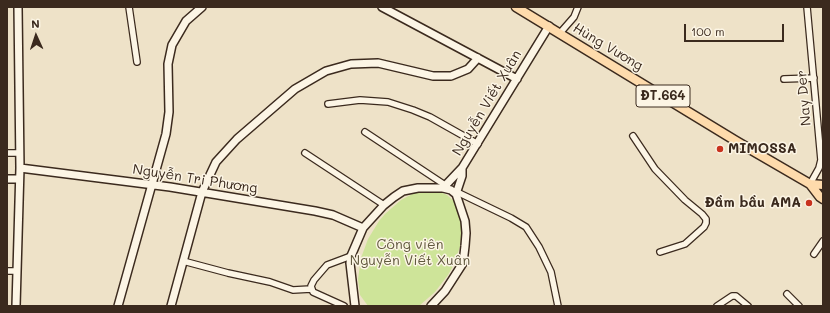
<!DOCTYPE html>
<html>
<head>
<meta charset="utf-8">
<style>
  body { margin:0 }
  #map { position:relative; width:830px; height:313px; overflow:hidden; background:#eee2c8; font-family:Mali,sans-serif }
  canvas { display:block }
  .frame { position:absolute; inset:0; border:8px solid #3b2a1e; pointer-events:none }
  .north { position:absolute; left:16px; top:16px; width:40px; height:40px; -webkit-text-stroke:3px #fcf5e5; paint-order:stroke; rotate:357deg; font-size:11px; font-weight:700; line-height:16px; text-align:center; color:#3b2a1e }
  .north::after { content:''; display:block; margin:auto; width:14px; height:18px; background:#3b2a1e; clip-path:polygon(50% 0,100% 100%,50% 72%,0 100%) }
  .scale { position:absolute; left:684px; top:24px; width:100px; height:18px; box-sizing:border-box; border:2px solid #3b2a1e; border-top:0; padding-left:5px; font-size:12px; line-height:14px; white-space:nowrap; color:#3b2a1e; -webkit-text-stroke:3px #fcf5e5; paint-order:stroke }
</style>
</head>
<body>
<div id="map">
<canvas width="830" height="313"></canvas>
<div class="frame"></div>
<div class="north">N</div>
<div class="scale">100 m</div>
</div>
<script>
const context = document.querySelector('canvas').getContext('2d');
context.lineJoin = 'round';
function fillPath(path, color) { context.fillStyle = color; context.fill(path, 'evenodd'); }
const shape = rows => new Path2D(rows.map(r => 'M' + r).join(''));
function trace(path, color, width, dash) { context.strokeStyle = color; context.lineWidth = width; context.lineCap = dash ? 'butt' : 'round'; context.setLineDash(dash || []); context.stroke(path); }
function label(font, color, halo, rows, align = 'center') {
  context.font = font + ' Mali,sans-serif'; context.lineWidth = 3; context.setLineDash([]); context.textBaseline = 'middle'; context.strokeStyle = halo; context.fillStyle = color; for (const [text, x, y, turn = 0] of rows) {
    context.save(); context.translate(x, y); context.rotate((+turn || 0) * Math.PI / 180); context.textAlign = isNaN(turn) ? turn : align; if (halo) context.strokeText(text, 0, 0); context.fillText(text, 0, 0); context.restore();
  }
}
const green = shape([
  [418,191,438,191,447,195,455,202,462,218,462,226,460,247,453,266,448,275,435,292,419,306,368,306,360,295,358,279,361,258,368,239,379,221,385,214,401,200]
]);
const minor = shape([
  [129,7,137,62],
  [807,7,821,160,819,168,810,184],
  [560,33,574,17,578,7],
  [784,79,814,78],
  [328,104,360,100,388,102,413,110,430,117,478,144],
  [365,132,445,185],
  [633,136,655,169,685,200,702,214,706,219,706,223,704,227,685,244,660,252],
  [7,153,20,153],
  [305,153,384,205],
  [457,192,511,218,526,227,539,247,551,272,558,306],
  [814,254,823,241],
  [183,261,228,273,270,282,293,290,311,289],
  [7,271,16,271],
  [787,294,799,306],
  [344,306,313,292,311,286,314,280,327,265,351,256],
  [717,306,732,296,736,296,748,306]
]);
const tertiary = shape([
  [382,7,517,79],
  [20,168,170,187,315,211,333,215,363,228],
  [7,179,19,179],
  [443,188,462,168,549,26],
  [456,194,462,176,462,168],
  [16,306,20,168,18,7],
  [118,306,166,134,169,112,168,64,172,45,186,21,202,7],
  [171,306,202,192,216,162,237,139,295,89,326,71,351,64,378,63,433,76,451,76,468,69,478,58],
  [355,306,350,263,351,256,363,228,384,205,394,197,403,191,418,188,443,188,451,190,456,194,465,221,466,233,465,246,463,263,445,291,431,306]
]);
const primary = shape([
  [516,7,736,141,810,184,820,197,823,199],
  [810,184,823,185]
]);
const markers = [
  [720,149,4,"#c8321e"],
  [809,203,4,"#c8321e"]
];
const shields = [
  [663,96,54]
];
const shieldNames = [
  ["ĐT.664",663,96]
];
const streetNames = [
  ["Hùng Vương",608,47,31],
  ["Nay Der",804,98,-95],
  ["Nguyễn Viết Xuân",487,103,-59],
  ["Nguyễn Tri Phương",195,179,9]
];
const poiNames = [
  ["MIMOSSA",728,149],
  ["Đầm bầu AMA",801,203,"right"]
];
const parkNames = [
  ["Công viên",410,245],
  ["Nguyễn Viết Xuân",410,261]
];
fillPath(green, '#cee499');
trace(minor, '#3b2a1e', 8);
trace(tertiary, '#3b2a1e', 10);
trace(primary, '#3b2a1e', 11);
trace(minor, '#fcf5e5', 5.5);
trace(tertiary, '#fcf5e5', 7);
trace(primary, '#fedbac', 8);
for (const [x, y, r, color] of markers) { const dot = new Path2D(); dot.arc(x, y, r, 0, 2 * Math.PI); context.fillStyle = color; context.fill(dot); trace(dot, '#fcf5e5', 1.5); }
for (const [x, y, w] of shields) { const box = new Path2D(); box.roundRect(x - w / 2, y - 11, w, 22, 3); context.fillStyle = '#fcf5e5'; context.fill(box); trace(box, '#3b2a1e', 1); }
label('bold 13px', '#3b2a1e', null, shieldNames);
label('14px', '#3b2a1e', '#fcf5e5', streetNames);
label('bold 14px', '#3b2a1e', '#fcf5e5', poiNames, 'left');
label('14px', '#60583d', '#fcf5e5', parkNames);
</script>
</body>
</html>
